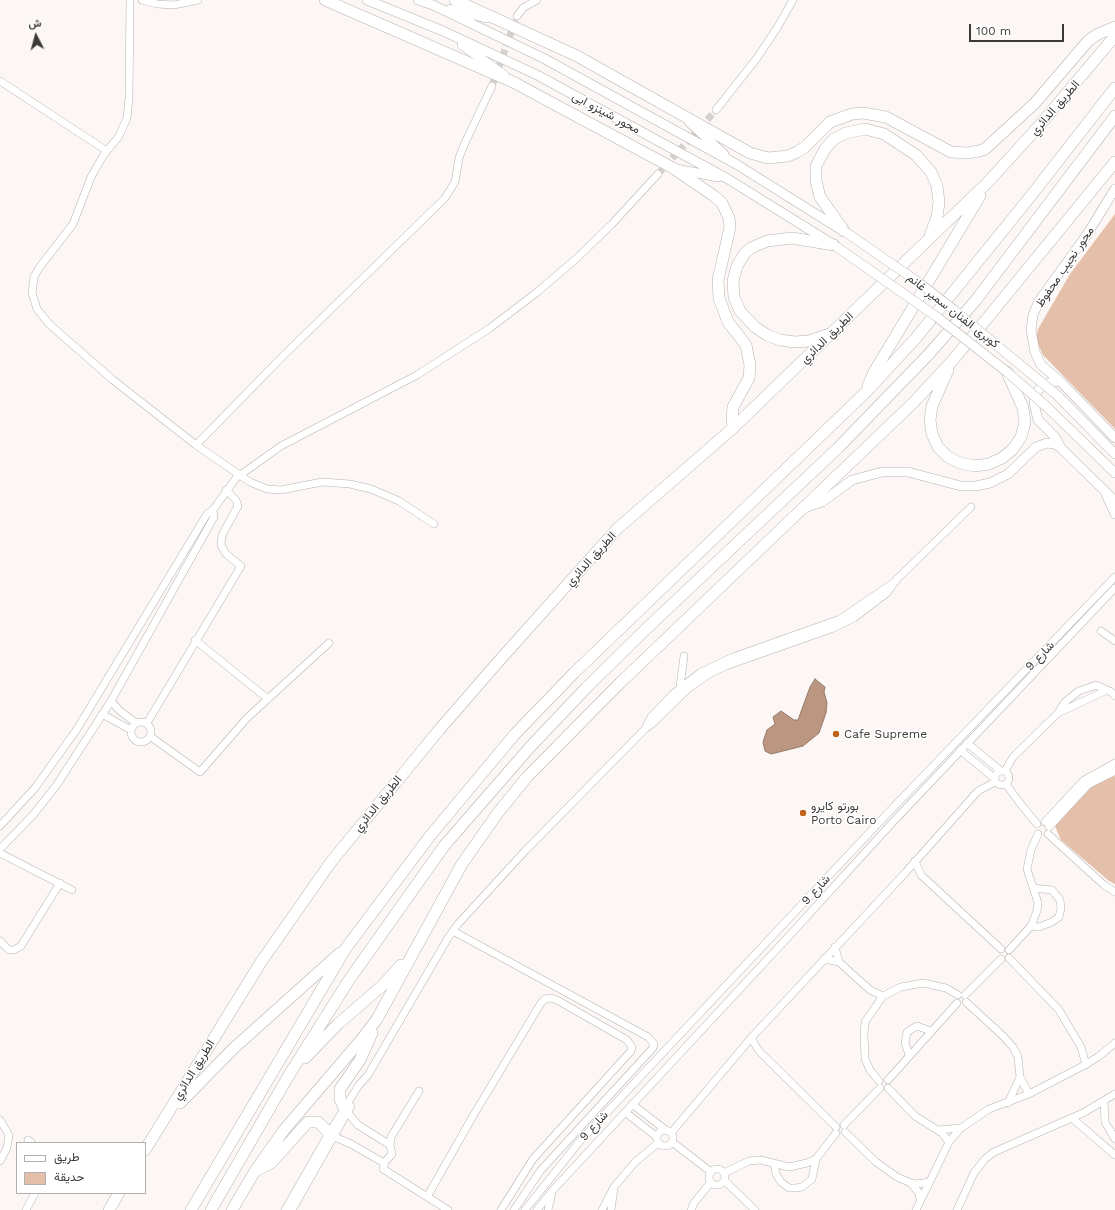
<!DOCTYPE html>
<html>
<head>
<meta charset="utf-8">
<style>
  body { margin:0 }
  #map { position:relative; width:1115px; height:1210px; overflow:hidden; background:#fcf7f5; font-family:"Work Sans",Vazirmatn,sans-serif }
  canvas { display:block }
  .legend { position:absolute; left:16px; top:1142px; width:130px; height:52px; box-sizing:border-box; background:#fff; border:1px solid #b1b0b0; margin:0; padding:5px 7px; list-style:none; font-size:12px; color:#3b3a39 }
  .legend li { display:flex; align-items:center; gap:8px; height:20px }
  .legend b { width:20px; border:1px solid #b1b0b0 }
  .north { position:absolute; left:16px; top:16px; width:40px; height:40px; -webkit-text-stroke:3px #fff; paint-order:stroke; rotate:354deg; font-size:11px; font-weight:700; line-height:16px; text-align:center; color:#3b3a39 }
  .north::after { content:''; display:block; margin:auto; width:14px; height:18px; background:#3b3a39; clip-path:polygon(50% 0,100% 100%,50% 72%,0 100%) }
  .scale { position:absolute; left:969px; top:24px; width:95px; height:18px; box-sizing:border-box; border:2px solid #3b3a39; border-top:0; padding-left:5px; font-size:12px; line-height:14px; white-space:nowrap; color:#3b3a39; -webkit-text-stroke:3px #fff; paint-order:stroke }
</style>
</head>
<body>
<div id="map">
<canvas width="1115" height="1210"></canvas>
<ul class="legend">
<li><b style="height:5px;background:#fff"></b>طريق</li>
<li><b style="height:11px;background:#e4bfaa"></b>حديقة</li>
</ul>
<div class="north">ش</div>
<div class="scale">100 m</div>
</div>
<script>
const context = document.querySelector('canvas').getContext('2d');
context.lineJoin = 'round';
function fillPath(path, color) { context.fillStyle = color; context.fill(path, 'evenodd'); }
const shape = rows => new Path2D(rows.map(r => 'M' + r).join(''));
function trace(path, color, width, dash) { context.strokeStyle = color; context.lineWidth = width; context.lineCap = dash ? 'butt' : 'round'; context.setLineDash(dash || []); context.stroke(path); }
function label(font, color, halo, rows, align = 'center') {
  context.font = font + ' "Work Sans",Vazirmatn,sans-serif'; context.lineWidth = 3; context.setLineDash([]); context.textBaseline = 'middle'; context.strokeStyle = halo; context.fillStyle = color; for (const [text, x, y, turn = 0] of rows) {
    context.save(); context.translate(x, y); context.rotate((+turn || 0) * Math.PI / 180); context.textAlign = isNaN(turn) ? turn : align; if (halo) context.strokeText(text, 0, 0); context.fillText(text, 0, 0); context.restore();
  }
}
const green = shape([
  [1115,214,1115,429,1043,355,1036,339,1038,329,1070,274],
  [1115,776,1115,884,1109,881,1061,840,1055,826,1093,784]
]);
const water = shape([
  [815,679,825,687,824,692,827,703,826,713,819,733,803,746,771,754,765,751,763,742,767,730,775,724,773,717,781,711,794,720,798,720,810,687,815,679]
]);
const minorTunnel = shape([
  [492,86,517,16],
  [658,174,716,110]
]);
const minor = shape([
  [130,0,129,98,127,118,119,136,103,156,91,177,73,224,39,268,34,277,32,293,37,309,49,324,113,380,196,445,250,482,267,489,281,490,322,482,350,484,371,489,399,501,434,524],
  [142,0,157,4,174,5,198,0],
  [517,16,523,8,537,0],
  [0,81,107,151],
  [716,110,757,58,777,28,793,0],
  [196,445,283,356,445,198,455,182,459,158,464,145,492,86],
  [1101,631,1115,641],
  [195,640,268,699],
  [680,687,684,656],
  [111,701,120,711,136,723],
  [1058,713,1065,702,1079,691,1096,685,1109,691],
  [102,714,131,730],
  '131 732a10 10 0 1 1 20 0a10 10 0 1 1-20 0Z',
  [147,723,241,566,226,554,221,545,222,535,238,506,236,500,226,490],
  [645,729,651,717,673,694,701,672,733,657,840,619,896,581],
  [151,737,200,772,247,718,329,643],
  [967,743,1001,771],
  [960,750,994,778],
  '995 778a7 7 0 1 1 14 0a7 7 0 1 1-14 0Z',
  [1005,771,1013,757,1058,713,1105,691,1110,691,1115,696],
  [1006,784,1019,802,1037,824],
  [1045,822,1084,780,1115,763],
  [0,826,35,788,77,729,207,514,213,510,236,478,281,446,417,375,490,328,536,293,577,258,612,224,658,174],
  [1049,827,1088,785,1115,771],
  [1048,834,1104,885,1115,892],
  [0,849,33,815,56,786,111,701,214,517,213,510],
  [0,853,72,890],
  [915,861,921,875,1001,949],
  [1031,926,1039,927,1052,922,1059,917,1061,908,1060,900,1052,890,1033,888],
  [453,931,648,1037,654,1044,653,1048,541,1170,514,1210],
  [0,941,9,950,14,950,21,946,60,883],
  [835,947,839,962],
  [1009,950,1031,926,1037,911,1038,903,1027,869,1031,850,1038,834],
  [1009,958,1059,1010,1081,1047,1086,1065],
  [824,959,839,962,870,990,883,996],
  [965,995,1001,959],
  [966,1002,1003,1036,1013,1047,1018,1057,1020,1077,1029,1094],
  [751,1038,759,1051,836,1127],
  [909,1055,905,1043,907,1032,917,1026,931,1031],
  [888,1080,957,1003],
  [879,1081,870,1070,865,1059,864,1034,865,1022,883,996,901,987,923,983,946,988,958,995],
  [888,1088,915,1116,942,1133,949,1142],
  [419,1091,391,1137,390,1145,392,1154,385,1162,383,1169,448,1210],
  [1104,1101,1105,1122,1115,1139],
  [1008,1103,1020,1077],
  [632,1104,667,1131],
  [345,1109,358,1125,390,1145],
  [625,1112,657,1137],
  [1072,1118,1115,1155],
  [0,1120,9,1135,7,1148,0,1161],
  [844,1125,880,1088],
  [938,1130,961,1128],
  '657 1138a8 8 0 1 1 16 0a8 8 0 1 1-16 0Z',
  [845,1132,876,1162,897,1177,911,1183,919,1193,920,1199],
  [671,1133,751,1038,906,872,978,791,995,782],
  [330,1135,351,1144,384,1163],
  [28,1140,32,1143],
  [672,1142,711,1172],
  [774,1163,776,1174,781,1182,789,1188,796,1188,802,1187,812,1179,816,1159],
  '709 1177a8 8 0 1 1 16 0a8 8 0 1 1-16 0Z',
  [724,1173,749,1161,761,1160,789,1167,807,1163,816,1159,836,1133],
  [724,1180,755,1210],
  [911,1183,917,1184,929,1182],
  [427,1197,473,1116,541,1003,545,999,551,998,557,1000,627,1040,632,1047,631,1051,533,1159,501,1210],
  [26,1210,35,1193],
  [285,1210,329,1133,359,1085,368,1075,448,938,458,924,525,851,645,729,652,724,689,688,711,673,726,666,831,629,854,618,887,593,896,580,971,507],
  [292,1210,351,1106],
  [525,1210,580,1141,885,816,1115,577],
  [537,1210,553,1190,789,936,892,823,1115,588],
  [548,1210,552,1193],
  [602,1210,614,1187,635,1162,658,1143],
  [611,1210,614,1188],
  [691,1210,694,1203,711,1182],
  [916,1210,949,1142,961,1128,989,1109,1029,1094,1081,1067,1098,1057,1115,1043],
  [957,1210,974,1173,985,1159,994,1152,1083,1113,1115,1094]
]);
const major = shape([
  [367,0,443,31,539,76,728,179,831,243],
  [418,0,433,5,545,59,736,164,843,231],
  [450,9,486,18],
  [462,45,504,75],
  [689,122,724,154],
  [676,169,718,177],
  [1115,189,1086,236,1039,301,1033,315,1031,330,1035,352,1041,365,1060,381,1115,438],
  [1060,381,1051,382,1042,386,1036,393,1034,403,1038,420,1055,437,1061,448],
  [1058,396,1115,454],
  [1047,407,1115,473],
  [1106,494,1115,514],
  [804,508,822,502,852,480,882,472,908,472,961,486,976,486,990,483,1008,474,1036,447,1047,443,1055,444,1061,448,1115,501]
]);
const highway = shape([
  [325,0,513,82,673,168,714,196,722,203,729,218,730,227,718,280,719,298,728,322,746,345,750,365,749,378,733,407,732,418,733,428],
  [455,0,577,56,750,153,768,158,788,156,797,152,805,147,830,122,852,114,863,113,886,117,951,152,967,153,979,151,985,149,1035,103,1088,41,1098,34,1115,27],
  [844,231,820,197,816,181,816,166,825,149,834,139,846,133,865,129,884,134,916,155,931,172,937,186,939,202,937,217,930,236],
  [830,334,809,341,795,342,780,340,767,335,755,327,740,311,734,297,733,281,737,266,745,253,751,248,767,241,792,238,834,245],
  [948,370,932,406,930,420,932,434,938,447,948,457,960,463,974,466,989,464,1002,458,1013,449,1021,437,1025,422,1023,408,1007,372],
  [868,386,874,372,980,196],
  [305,1058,338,1024,383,985,401,965],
  [180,1103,234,1048,340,953],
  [344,1108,340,1099,340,1089,360,1060,372,1033],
  [145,1150,261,962,331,862,439,730,498,662,617,529,733,428,988,182,1039,126,1115,36],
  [257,1170,271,1163,308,1122,318,1122,329,1133],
  [109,1210,119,1193],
  [191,1210,346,948,430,836,515,734,574,673,867,391,916,338,1030,197,1115,88],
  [211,1210,289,1075,349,980,444,846,531,746,587,687,646,629,838,448,929,354,976,300,1115,116],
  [232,1210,255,1171,284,1130,361,1040,377,1019,462,864,497,814,527,777,620,683,913,403,953,360,1115,162]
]);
const majorBridge = shape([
  [844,231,918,282,954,310,1058,396],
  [834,245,937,317,1007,372,1047,407]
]);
const markers = [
  [836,734,4,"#c1621c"],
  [803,813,4,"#c1621c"]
];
const streetNames = [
  ["الطريق الدائري",1055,108,-49],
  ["محور شينزو ابى",606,113,28],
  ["محور نجيب محفوظ",1065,267,-56],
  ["كوبرى الفنان سمير غانم",953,311,38],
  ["الطريق الدائري",827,338,-44],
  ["الطريق الدائري",591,559,-48],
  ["شارع 9",1040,656,-46],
  ["الطريق الدائري",378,804,-51],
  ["شارع 9",816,890,-47],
  ["الطريق الدائري",194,1070,-58],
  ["شارع 9",594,1126,-47]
];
const poiNames = [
  ["Cafe Supreme",844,734],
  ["بورتو كايرو",811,806],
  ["Porto Cairo",811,820]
];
fillPath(green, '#e4bfaa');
fillPath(water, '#bb9680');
trace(water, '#957a6b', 1);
trace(minorTunnel, '#d5d1cf', 7, [7, 3.5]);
trace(minor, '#b6b2af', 8);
trace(major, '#b6b2af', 10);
trace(highway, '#b6b2af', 12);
trace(minor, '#fff', 7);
trace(major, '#fff', 9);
trace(highway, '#fff', 11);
trace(majorBridge, '#b6b2af', 10, []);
trace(majorBridge, '#fff', 9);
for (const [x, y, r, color] of markers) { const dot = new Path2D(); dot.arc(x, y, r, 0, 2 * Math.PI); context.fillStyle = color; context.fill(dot); trace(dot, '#fff', 1.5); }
label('12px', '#3b3a39', '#fff', streetNames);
label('12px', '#3b3a39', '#fff', poiNames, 'left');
</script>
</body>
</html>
